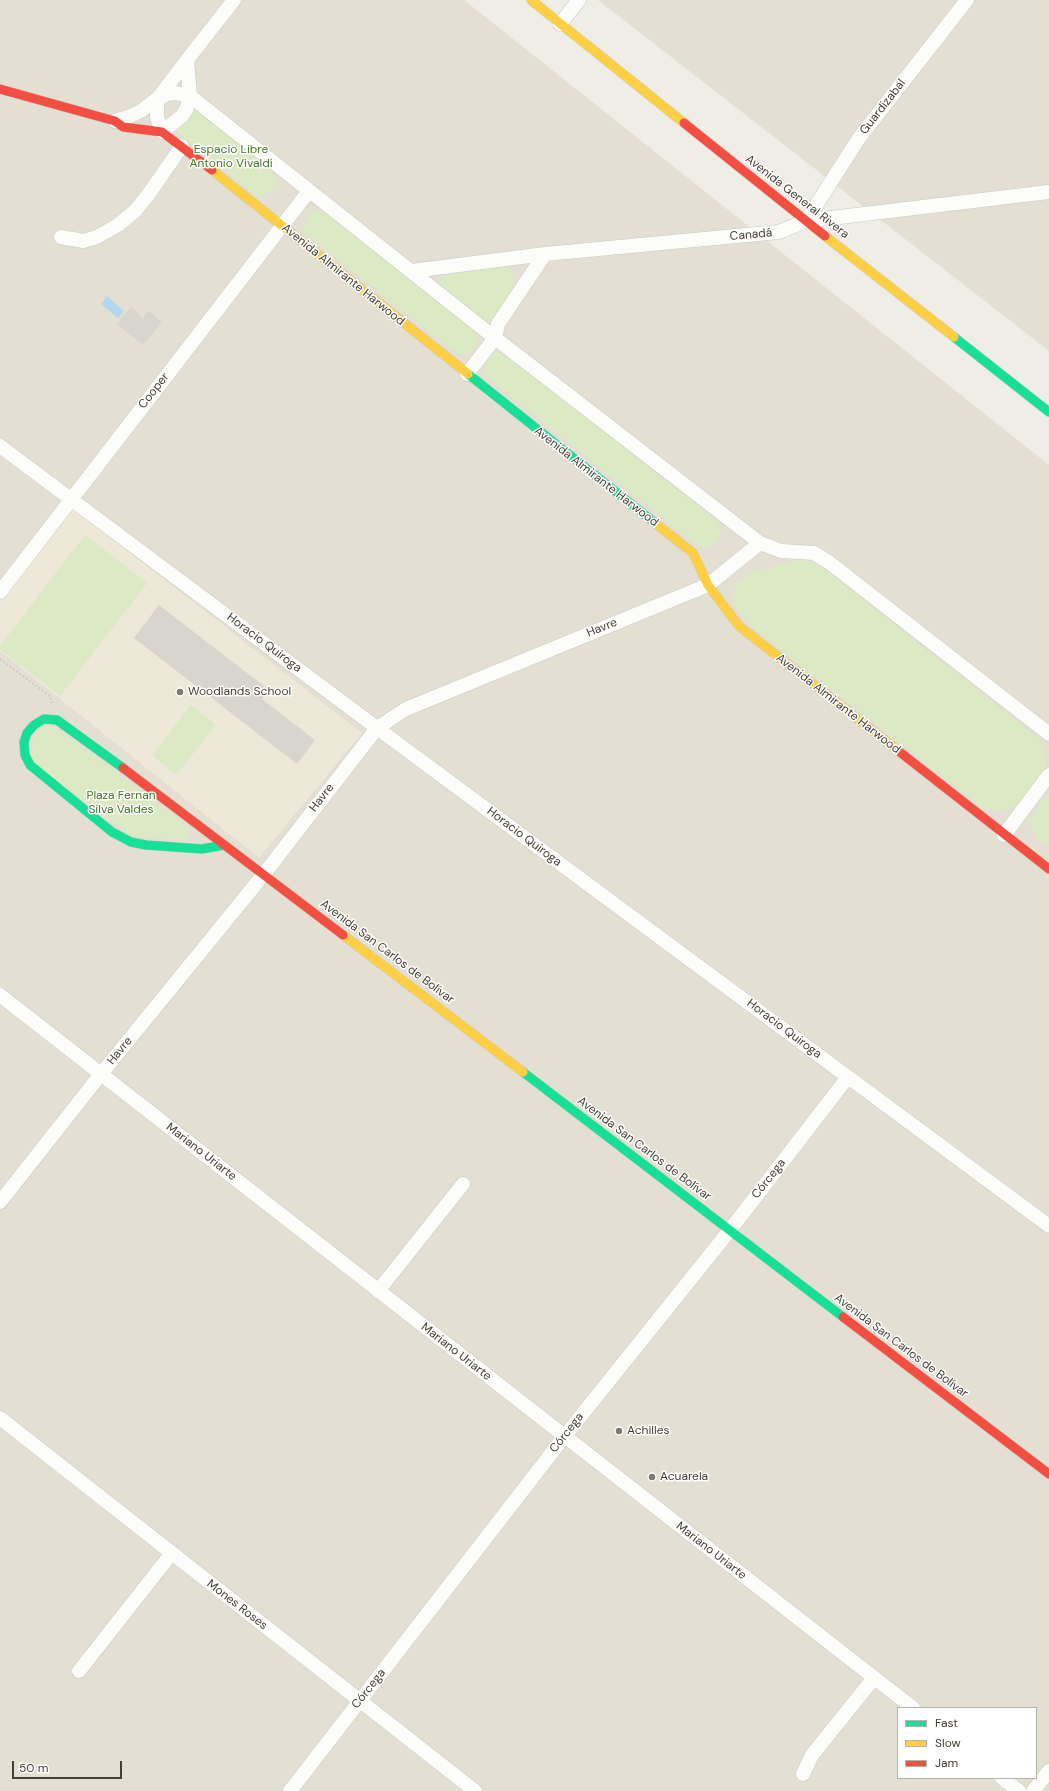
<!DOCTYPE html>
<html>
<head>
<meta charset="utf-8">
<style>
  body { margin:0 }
  #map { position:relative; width:1049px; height:1791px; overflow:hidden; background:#eeede6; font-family:"DM Sans",sans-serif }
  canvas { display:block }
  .legend { position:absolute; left:897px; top:1707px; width:140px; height:72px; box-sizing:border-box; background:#fff; border:1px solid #b4b2ad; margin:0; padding:5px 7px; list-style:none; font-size:12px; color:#443e33 }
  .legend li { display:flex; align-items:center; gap:8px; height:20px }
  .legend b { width:20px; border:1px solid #b4b2ad }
  .scale { position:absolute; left:12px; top:1761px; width:110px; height:18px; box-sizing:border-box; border:2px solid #443e33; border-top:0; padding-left:5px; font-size:12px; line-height:14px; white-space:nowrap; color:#443e33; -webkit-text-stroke:3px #fff; paint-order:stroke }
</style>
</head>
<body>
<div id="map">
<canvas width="1049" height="1791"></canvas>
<ul class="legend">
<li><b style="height:5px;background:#16e098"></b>Fast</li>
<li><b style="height:5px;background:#ffcf43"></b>Slow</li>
<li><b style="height:5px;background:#f24e42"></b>Jam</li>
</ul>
<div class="scale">50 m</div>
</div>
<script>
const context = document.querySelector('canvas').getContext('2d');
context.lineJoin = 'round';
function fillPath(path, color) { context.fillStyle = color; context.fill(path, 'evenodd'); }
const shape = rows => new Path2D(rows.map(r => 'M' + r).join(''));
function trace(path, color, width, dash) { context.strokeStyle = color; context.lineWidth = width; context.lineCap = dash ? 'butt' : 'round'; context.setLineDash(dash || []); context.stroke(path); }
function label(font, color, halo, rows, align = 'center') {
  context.font = font + ' "DM Sans",sans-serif'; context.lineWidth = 3; context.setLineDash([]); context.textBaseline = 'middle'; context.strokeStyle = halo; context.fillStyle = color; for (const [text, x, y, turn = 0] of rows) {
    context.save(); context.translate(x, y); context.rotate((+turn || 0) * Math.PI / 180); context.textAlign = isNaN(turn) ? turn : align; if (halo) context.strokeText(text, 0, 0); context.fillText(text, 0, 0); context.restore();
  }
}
const residential = shape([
  [0,0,464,0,1049,465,1049,1791,0,1791],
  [898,1708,1036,1708,1036,1778,898,1778],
  [598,0,1049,0,1049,351]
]);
const education = shape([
  [72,508,362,733,259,858,0,651,0,601]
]);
const green = shape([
  [194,108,207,116,272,171,277,183,270,193,259,198,177,132,177,128,188,121],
  [316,211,323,211,329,215,474,329,477,343,472,351,464,355,455,352,307,235,304,230,305,221,310,213],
  [506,266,513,273,513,287,510,296,492,322,488,323,443,288,440,283,441,279,449,272],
  [498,352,508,356,718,522,721,528,718,541,706,548,702,548,693,542,489,379,483,368,485,362,490,355],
  [85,535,147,583,60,696,0,649,0,646],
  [805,560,819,565,1038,738,1043,745,1047,757,1043,774,1016,806,1001,811,984,809,752,627,733,603,733,592,737,583,754,570,767,569,795,561],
  [191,705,216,725,176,775,152,755],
  [54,726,187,826,188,836,185,840,131,836,32,763,34,731],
  [1049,792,1049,846,1039,842,1034,836,1030,818]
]);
const water = shape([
  [107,296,124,311,118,318,101,304]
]);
const building = shape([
  [131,307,143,318,149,311,162,322,143,345,117,324],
  [159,605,269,690,262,699,315,740,297,764,134,638]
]);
const path = shape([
  [0,659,50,696,52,703]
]);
const street = shape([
  [560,24,579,0],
  [187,60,190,96,187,108,182,116,162,132,157,117,157,107,159,97,187,60,234,0],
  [115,121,128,117,141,111,159,97,168,94,176,93,190,96,495,338,760,543,781,551,814,553,830,563,1049,734],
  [806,221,859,138,967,0],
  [61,237,83,241,97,237,118,225,135,211,148,195,182,146],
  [412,271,545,254,779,232,806,221,1049,192],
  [467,374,495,338,498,324,545,254],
  [0,446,377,728,1049,1226],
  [0,592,309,191],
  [1004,835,1049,775],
  [0,995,913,1708],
  [0,1202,101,1074,264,874,377,728,406,709,708,585,760,543],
  [378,1291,463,1184],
  [0,1418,475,1791],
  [79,1671,172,1553],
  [803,1774,812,1755,874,1678],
  [1002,1778,1019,1791],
  [290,1791,564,1437,730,1230,848,1077],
  [1033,1791,1049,1771]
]);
const fast = shape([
  [954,337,1049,412],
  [468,374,655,523],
  [123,768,57,720,44,719,34,725,27,733,24,742,25,755,30,765,112,832,131,842,146,845,202,849,224,845],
  [523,1072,843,1317]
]);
const slow = shape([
  [531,0,684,123],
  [212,170,468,374],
  [825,236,954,337],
  [655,523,693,553,708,585,739,626,901,753],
  [343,935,523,1072]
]);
const jam = shape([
  [0,89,115,121,123,127,162,132,212,170],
  [684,123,825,236],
  [901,753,1049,869],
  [123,768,343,935],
  [843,1317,1049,1474]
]);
const markers = [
  [180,692,4,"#807b72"],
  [619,1431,4,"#807b72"],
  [652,1477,4,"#807b72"]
];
const streetNames = [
  ["Guardizabal",883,107,-52],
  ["Avenida General Rivera",797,197,38],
  ["Canadá",751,235,-5],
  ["Avenida Almirante Harwood",343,275,39],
  ["Cooper",154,391,-52],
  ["Avenida Almirante Harwood",596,477,38],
  ["Havre",602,628,-22],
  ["Horacio Quiroga",264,643,37],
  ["Avenida Almirante Harwood",838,704,38],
  ["Havre",322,798,-52],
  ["Horacio Quiroga",524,837,37],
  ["Avenida San Carlos de Bolívar",387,952,37],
  ["Horacio Quiroga",784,1029,37],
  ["Havre",120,1051,-51],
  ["Avenida San Carlos de Bolívar",644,1149,37],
  ["Mariano Uriarte",201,1152,38],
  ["Córcega",769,1179,-52],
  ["Avenida San Carlos de Bolívar",901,1346,37],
  ["Mariano Uriarte",456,1352,38],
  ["Córcega",567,1433,-52],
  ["Mariano Uriarte",711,1551,38],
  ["Mones Roses",237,1605,38],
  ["Córcega",369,1689,-52]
];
const parkNames = [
  ["Espacio Libre",231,150],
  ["Antonio Vivaldi",231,164],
  ["Plaza Fernan",121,796],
  ["Silva Valdes",121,810]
];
const poiNames = [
  ["Woodlands School",188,692],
  ["Achilles",627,1431],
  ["Acuarela",660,1477]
];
fillPath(residential, '#e3dfd3');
fillPath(education, '#ede8d8');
fillPath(green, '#dbeac5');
fillPath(water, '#b5d7ee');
fillPath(building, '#d8d5cf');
trace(street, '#cccac4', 15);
trace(fast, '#cecabd', 10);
trace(slow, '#cecabd', 10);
trace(jam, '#cecabd', 10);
trace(path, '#d0cdc9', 2.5, [2, 2]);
trace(street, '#fcfcfb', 14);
trace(fast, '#16e098', 9);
trace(slow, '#ffcf43', 9);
trace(jam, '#f24e42', 9);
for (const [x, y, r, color] of markers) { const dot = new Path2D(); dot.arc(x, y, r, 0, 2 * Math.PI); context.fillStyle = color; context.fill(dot); trace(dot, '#fff', 1.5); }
label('12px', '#443e33', '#fff', streetNames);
label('12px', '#437725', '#fff', parkNames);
label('12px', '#443e33', '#fff', poiNames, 'left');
</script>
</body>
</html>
